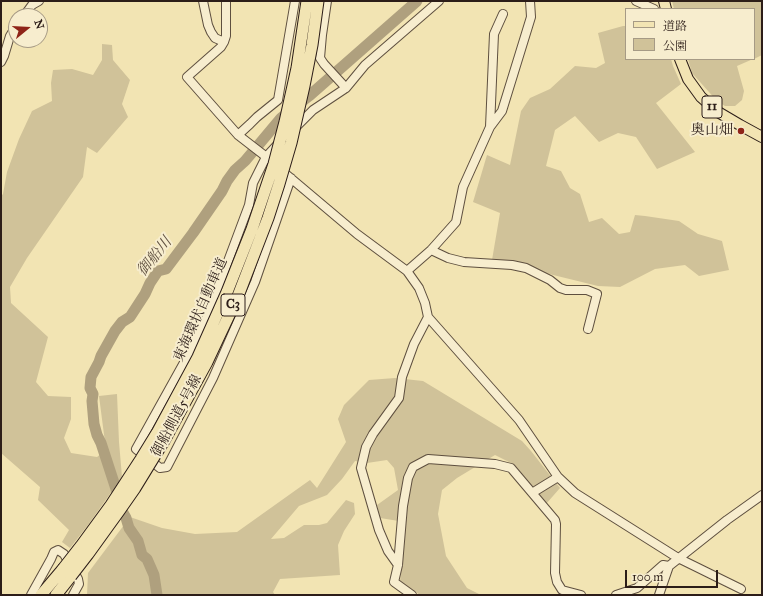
<!DOCTYPE html>
<html>
<head>
<meta charset="utf-8">
<style>
  body { margin:0 }
  #map { position:relative; width:763px; height:596px; overflow:hidden; background:#f2e4b3; font-family:"IM FELL Great Primer","Noto Serif JP",serif }
  canvas { display:block }
  .frame { position:absolute; inset:0; border:2px solid #2c1d18; pointer-events:none }
  .legend { position:absolute; left:625px; top:8px; width:130px; height:52px; box-sizing:border-box; background:#f7edce; border:1px solid #a69a85; margin:0; padding:5px 7px; list-style:none; font-size:12px; color:#2c1d18 }
  .legend li { display:flex; align-items:center; gap:8px; height:20px }
  .legend b { width:20px; border:1px solid #a69a85 }
  .north { position:absolute; left:8px; top:8px; width:40px; height:40px; box-sizing:border-box; background:#f7edce; border:1px solid #a69a85; border-radius:50%; rotate:72deg; font-size:11px; font-weight:700; line-height:16px; text-align:center; color:#2c1d18 }
  .north::after { content:''; display:block; margin:auto; width:14px; height:18px; background:#8f2418; clip-path:polygon(50% 0,100% 100%,50% 72%,0 100%) }
  .scale { position:absolute; left:625px; top:570px; width:93px; height:18px; box-sizing:border-box; border:2px solid #2c1d18; border-top:0; padding-left:5px; font-size:12px; line-height:14px; white-space:nowrap; color:#2c1d18; -webkit-text-stroke:3px #f7edce; paint-order:stroke }
</style>
</head>
<body>
<div id="map">
<canvas width="763" height="596"></canvas>
<div class="frame"></div>
<ul class="legend">
<li><b style="height:5px;background:#f2e4b3"></b>道路</li>
<li><b style="height:11px;background:#d0c299"></b>公園</li>
</ul>
<div class="north">N</div>
<div class="scale">100 m</div>
</div>
<script>
const context = document.querySelector('canvas').getContext('2d');
context.lineJoin = 'round';
function fillPath(path, color) { context.fillStyle = color; context.fill(path, 'evenodd'); }
const shape = rows => new Path2D(rows.map(r => 'M' + r).join(''));
function trace(path, color, width, dash) { context.strokeStyle = color; context.lineWidth = width; context.lineCap = dash ? 'butt' : 'round'; context.setLineDash(dash || []); context.stroke(path); }
function label(font, color, halo, rows, align = 'center') {
  context.font = font + ' "IM FELL Great Primer","Noto Serif JP",serif'; context.lineWidth = 4; context.setLineDash([]); context.textBaseline = 'middle'; context.strokeStyle = halo; context.fillStyle = color; for (const [text, x, y, turn = 0] of rows) {
    context.save(); context.translate(x, y); context.rotate((+turn || 0) * Math.PI / 180); context.textAlign = isNaN(turn) ? turn : align; if (halo) context.strokeText(text, 0, 0); context.fillText(text, 0, 0); context.restore();
  }
}
const green = shape([
  [672,1,762,1,762,55,754,59,754,9,674,9],
  [623,26,626,26,626,59,671,59,673,66,681,84,656,103,695,152,657,169,636,137,618,133,599,142,575,116,555,130,546,166,561,171,570,188,580,194,589,222,602,218,619,234,630,232,635,215,645,216,679,221,698,234,722,241,729,270,699,276,685,265,655,269,620,287,598,286,492,260,500,213,473,202,487,155,510,165,521,111,530,98,550,89,575,66,596,68,605,63,598,33],
  [102,44,112,45,113,60,130,80,122,104,128,117,97,153,87,147,83,177,27,258,10,287,11,303,48,337,36,382,48,396,71,397,71,419,64,438,71,453,97,457,106,450,99,396,117,394,119,442,122,477,88,525,70,548,62,542,69,530,38,500,40,487,1,453,1,196,3,194,7,172,19,139,32,111,52,101,51,83,53,70,72,69,93,75,102,60],
  [688,59,753,59,737,66,744,91,742,100,735,106,725,106,717,101,692,73],
  [395,378,423,381,522,441,531,451,560,488,546,504,511,463,495,455,457,478,442,490,438,514,446,556,467,588,481,595,420,595,400,581,404,548,405,522,380,518,377,505,398,490,394,468,387,460,367,463,355,461,342,479,327,495,299,506,271,539,284,538,304,525,319,525,327,523,346,500,354,503,355,514,344,531,338,545,340,575,280,579,273,592,275,595,87,595,88,573,130,517,162,528,195,534,237,532,310,480,317,488,346,442,338,419,344,405,369,380]
]);
const river = shape([
  [157,595,154,575,147,559,142,555,138,541,129,528,126,518,117,502,117,492,101,443,97,435,94,424,92,401,93,394,90,388,91,377,99,362,101,356,115,331,122,322,130,317,132,314,145,294,150,283,158,271,166,269,193,233,222,191,227,181,235,170,245,161,281,118,309,96,417,1]
]);
const minor = shape([
  [203,1,208,25,211,32,215,38,224,42],
  [226,1,226,36,224,42,221,47,187,77,238,135,269,159],
  [327,1,322,35,320,58,324,64,346,88],
  [636,1,654,9],
  [24,16,32,5,39,1],
  [1,62,4,56,10,36,16,26],
  [490,127,494,34,503,14],
  [294,129,313,110,346,88,365,65,439,1],
  [238,135,250,124,257,117,278,100,295,1],
  [278,144,266,157,253,183,249,205,209,312,186,359,136,449,160,468,167,467,213,378,255,282,291,178],
  [287,175,357,234,407,271,419,288,425,303,428,317,519,420,558,477,575,493,678,558,741,589],
  [431,250,448,258,464,262,512,265,526,268,550,280,560,288,566,290,587,290,597,294,588,329],
  [407,271,431,250,456,222,463,187,490,127,502,111,531,17,530,1],
  [532,493,558,477],
  [398,565,388,551,379,530,361,468,366,447,373,434,399,398,402,377,414,344,428,317],
  [31,595,51,559,54,552,58,550,64,554,78,579,79,584,73,595],
  [412,595,394,582,398,565,403,506,408,478,413,467,428,459,495,464,511,468,555,520,556,524,555,573,557,582,562,590,581,595],
  [616,595,637,588,663,565,669,566],
  [659,595,669,566,727,520,762,495]
]);
const major = shape([
  [664,1,666,9],
  [680,59,688,79,701,97,718,112,740,125,762,137]
]);
const highway = shape([
  [41,595,63,569],
  [56,595,71,576]
]);
const highwayBridge = shape([
  [63,569,81,546,111,505,141,459,157,433,198,357,227,292,252,229,274,164,285,122,297,68,307,1],
  [71,576,88,554,119,511,135,488,165,439,207,362,238,296,268,218,279,184,291,143,304,86,312,45,318,1]
]);
const markers = [
  [741,131,4,"#8f2418"]
];
const shields = [
  [712,107,20],
  [233,305,24]
];
const shieldNames = [
  ["11",712,107],
  ["C3",233,305]
];
const poiNames = [
  ["奥山畑",733,131]
];
const streetNames = [
  ["東海環状自動車道",201,310,-66],
  ["御船側道5号線",177,416,-62]
];
const waterNames = [
  ["御船川",155,257,-51]
];
fillPath(green, '#d0c299');
trace(river, '#afa07e', 11);
trace(minor, '#5e4f3f', 10);
trace(major, '#2c1d18', 12);
trace(highway, '#2c1d18', 13);
trace(minor, '#f7edce', 8);
trace(major, '#f2e4b3', 10);
trace(highway, '#f2e4b3', 11);
trace(highwayBridge, '#2c1d18', 13, []);
trace(highwayBridge, '#f2e4b3', 11);
for (const [x, y, r, color] of markers) { const dot = new Path2D(); dot.arc(x, y, r, 0, 2 * Math.PI); context.fillStyle = color; context.fill(dot); trace(dot, '#f7edce', 1.5); }
for (const [x, y, w] of shields) { const box = new Path2D(); box.roundRect(x - w / 2, y - 11, w, 22, 3); context.fillStyle = '#f7edce'; context.fill(box); trace(box, '#2c1d18', 1); }
label('bold 13px', '#2c1d18', null, shieldNames);
label('14px', '#2c1d18', '#f7edce', poiNames, 'right');
label('14px', '#2c1d18', '#f7edce', streetNames);
label('italic 15px', '#605141', '#f7edce', waterNames);
</script>
</body>
</html>
